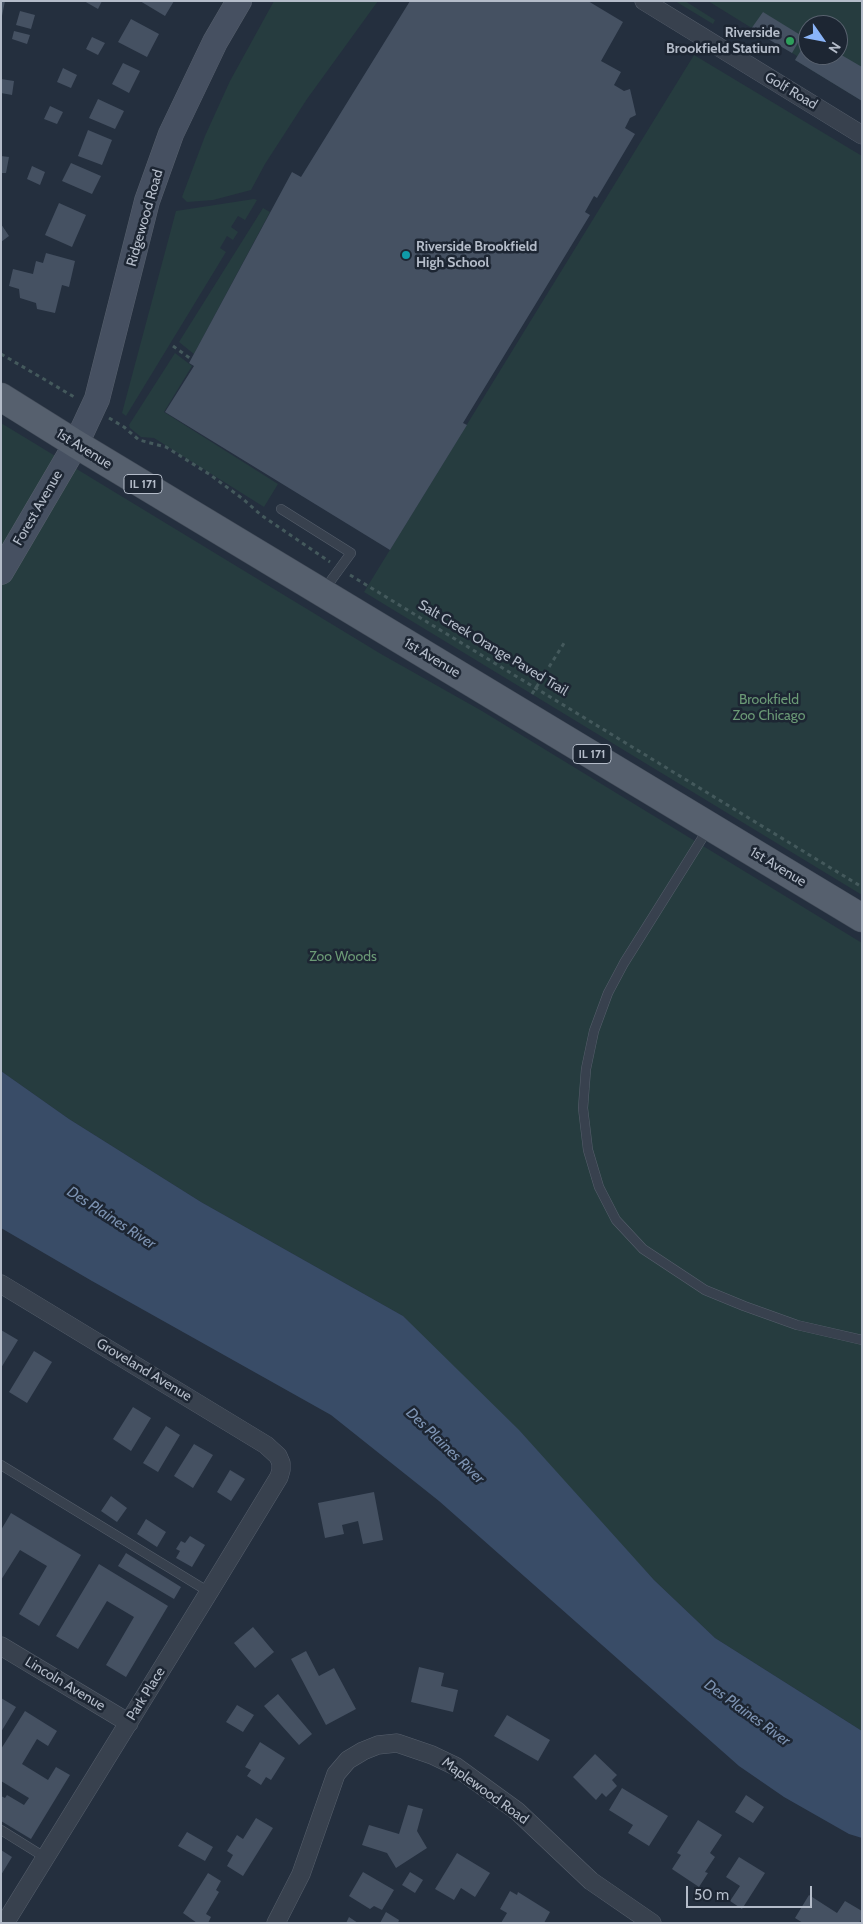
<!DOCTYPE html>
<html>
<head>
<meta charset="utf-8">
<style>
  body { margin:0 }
  #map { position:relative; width:863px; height:1924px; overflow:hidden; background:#242f3e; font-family:Cabin,sans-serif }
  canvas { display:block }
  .frame { position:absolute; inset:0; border:2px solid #b4bcc9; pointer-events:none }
  .north { position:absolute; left:798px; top:15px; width:50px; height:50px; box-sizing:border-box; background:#1d2633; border:1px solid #59626f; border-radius:50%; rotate:123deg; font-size:14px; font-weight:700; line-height:20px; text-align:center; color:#b4bcc9 }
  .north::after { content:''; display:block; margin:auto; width:18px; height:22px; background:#8ab4f8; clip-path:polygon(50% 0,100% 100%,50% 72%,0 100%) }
  .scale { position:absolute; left:686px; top:1886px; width:126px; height:22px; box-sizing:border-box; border:2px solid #b4bcc9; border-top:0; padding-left:6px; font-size:15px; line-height:18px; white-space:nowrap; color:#b4bcc9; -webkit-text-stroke:4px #1d2633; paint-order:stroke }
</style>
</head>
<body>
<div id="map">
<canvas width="863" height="1924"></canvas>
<div class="frame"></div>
<div class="north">N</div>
<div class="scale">50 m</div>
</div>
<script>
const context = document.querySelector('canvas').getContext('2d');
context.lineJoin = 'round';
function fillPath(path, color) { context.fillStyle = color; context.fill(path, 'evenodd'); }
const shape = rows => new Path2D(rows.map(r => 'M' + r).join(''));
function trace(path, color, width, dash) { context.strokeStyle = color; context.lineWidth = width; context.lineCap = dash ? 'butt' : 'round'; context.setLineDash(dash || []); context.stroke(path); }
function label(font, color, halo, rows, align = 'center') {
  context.font = font + ' Cabin,sans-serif'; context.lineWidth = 5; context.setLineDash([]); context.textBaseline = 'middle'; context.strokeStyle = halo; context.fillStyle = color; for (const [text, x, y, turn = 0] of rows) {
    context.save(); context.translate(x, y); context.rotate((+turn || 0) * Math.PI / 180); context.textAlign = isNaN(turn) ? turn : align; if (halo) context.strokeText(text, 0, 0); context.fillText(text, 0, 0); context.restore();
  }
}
const green = shape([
  [274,1,378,1,307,99,265,164,251,190,213,200,187,202,182,197,205,136,230,81],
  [675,1,685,1,715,20,713,24],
  [708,1,862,1,862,101,795,60,797,56],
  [808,25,838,25,838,55,808,55],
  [694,55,862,156,862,895,364,592],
  [254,199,257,200,245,220,238,216,231,227,238,232,233,240,227,236,220,248,226,252,126,416,122,413,176,211],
  [263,208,270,212,194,354,179,342],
  [175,353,192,366,164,412,278,484,264,507,154,438,141,437,130,428,129,425],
  [1,423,381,654,482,711,862,943,862,1731,715,1638,654,1580,403,1316,201,1202,69,1119,1,1071]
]);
const water = shape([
  [1,1071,69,1119,201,1202,403,1316,519,1430,654,1580,715,1638,862,1731,862,1838,849,1834,784,1797,739,1766,439,1501,331,1415,92,1281,1,1228]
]);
const building = shape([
  [1,1,5,1,2,16,1,16],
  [84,1,102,1,98,9],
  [140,1,174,1,165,16],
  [410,1,588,1,623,22,601,61,621,72,614,85,624,91,630,89,636,115,630,118,625,128,635,134,597,198,594,196,585,212,590,215,463,423,467,425,390,550,165,412,194,366,189,363,292,172,301,177],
  [20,11,35,15,31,29,16,25],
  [763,12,802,36,792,53,751,29],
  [131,19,159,34,147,57,118,42],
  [14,31,30,35,27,44,12,39],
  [92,37,105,43,98,55,86,49],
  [808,39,808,55,838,55,838,53,862,67,862,101,795,60],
  [123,63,140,71,129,93,112,84],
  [63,68,77,75,71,88,57,82],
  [1,79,14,81,12,95,1,93],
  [98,99,124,111,115,129,89,118],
  [50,106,63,112,57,124,44,119],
  [88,130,112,140,102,165,78,156],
  [1,156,9,157,6,173,1,173],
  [71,163,101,176,92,194,62,181],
  [32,166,45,172,40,185,27,179],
  [59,203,86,215,72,247,45,235],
  [1,224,9,236,1,242],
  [46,253,75,261,69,287,62,285,55,313,37,309,36,303,20,298,19,289,9,286,13,269,33,274,36,261,43,263],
  [1,1330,18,1340,1,1368],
  [34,1351,52,1362,27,1403,9,1392],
  [133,1407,151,1418,131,1451,113,1439],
  [166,1426,180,1435,158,1472,143,1463],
  [194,1444,213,1455,193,1488,174,1476],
  [230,1470,245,1479,231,1501,217,1492],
  [374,1492,383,1540,363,1544,358,1521,342,1525,344,1534,325,1538,318,1503],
  [111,1496,127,1508,117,1522,101,1511],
  [11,1513,81,1555,39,1626,19,1614,47,1566,20,1550,1,1580,1,1530],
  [146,1519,166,1532,157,1547,137,1534],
  [190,1536,205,1545,192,1567,176,1558,180,1551,176,1549,181,1541,185,1543],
  [126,1553,181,1587,174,1599,118,1566],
  [99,1564,168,1606,126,1677,106,1665,134,1617,107,1601,78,1649,56,1636],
  [253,1627,274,1652,255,1668,234,1643],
  [306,1651,319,1676,334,1668,356,1709,326,1725,291,1659],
  [419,1667,444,1673,441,1686,458,1690,453,1712,411,1702],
  [278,1694,312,1734,299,1745,264,1706],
  [1,1698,16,1707,1,1732],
  [237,1705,254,1715,243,1732,226,1722],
  [25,1711,57,1731,48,1746,37,1739,22,1764,48,1780,56,1767,70,1775,31,1839,1,1821,1,1796,5,1798,7,1795,24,1805,29,1798,1,1781,1,1749],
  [507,1715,550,1740,538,1761,494,1736],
  [260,1742,285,1758,271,1780,266,1777,261,1785,247,1776,251,1770,245,1767],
  [595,1754,617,1775,612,1780,617,1786,606,1797,602,1793,596,1800,573,1777],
  [622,1788,668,1816,649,1846,628,1833,633,1825,609,1810],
  [746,1795,764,1807,753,1823,735,1812],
  [408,1805,423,1809,417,1831,427,1848,396,1868,387,1853,362,1845,369,1825,399,1834],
  [256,1818,273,1828,243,1876,227,1866,233,1855,227,1851,237,1835,243,1839],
  [698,1820,722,1835,710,1853,715,1857,705,1872,708,1873,699,1887,672,1869,681,1855,677,1853],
  [187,1832,213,1847,205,1861,178,1846],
  [1,1850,12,1857,1,1875],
  [457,1853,490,1873,475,1897,461,1888,454,1900,435,1889],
  [739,1857,765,1873,742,1909,730,1901,740,1886,726,1877],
  [363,1872,394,1890,382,1910,374,1906,370,1909,349,1896],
  [410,1872,423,1880,415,1893,402,1885],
  [208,1873,221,1881,216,1890,219,1892,206,1914,211,1917,208,1923,197,1923,183,1913],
  [510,1891,517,1895,518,1892,550,1912,544,1923,501,1923,507,1913,500,1909],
  [809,1895,837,1913,845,1901,862,1911,862,1918,859,1923,803,1923,795,1918],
  [386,1912,399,1920,398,1923,380,1923],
  [349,1917,358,1923,346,1923]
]);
const path = shape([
  [173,346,191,359],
  [1,354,76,398],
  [109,418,124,427,139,440,166,447,209,474,243,499,261,515,330,562],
  [350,575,862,887],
  [532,694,566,640]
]);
const lane = shape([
  [281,509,351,553,324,590],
  [708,829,624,963,608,993,594,1031,586,1069,583,1108,588,1150,599,1187,616,1220,643,1249,705,1290,744,1306,797,1325,862,1340],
  [1,1465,209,1592],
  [1,1830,46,1858]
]);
const street = shape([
  [644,1,862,135],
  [1,1284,266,1445,278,1456,281,1463,281,1470,279,1477,209,1592,5,1923],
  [1,1646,129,1723],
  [276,1923,301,1874,336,1774,348,1760,363,1751,378,1745,397,1743,432,1755,455,1766,517,1811,591,1881,652,1923]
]);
const secondary = shape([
  [1,572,76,444,97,399,147,201,171,134,215,42,239,1]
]);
const primary = shape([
  [1,397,76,444,862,918]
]);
const markers = [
  [790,41,5,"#2e9e5b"],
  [406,255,5,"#0f9aa8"]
];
const shields = [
  [143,484,38],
  [592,754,38]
];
const shieldNames = [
  ["IL 171",143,484],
  ["IL 171",592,754]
];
const poiNames = [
  ["Riverside",780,33],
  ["Brookfield Statium",780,49],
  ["Riverside Brookfield",416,247,"left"],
  ["High School",416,263,"left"]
];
const streetNames = [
  ["Golf Road",791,91,31],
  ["Ridgewood Road",145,218,-74],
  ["1st Avenue",84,449,32],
  ["Forest Avenue",38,508,-60],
  ["Salt Creek Orange Paved Trail",493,648,31],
  ["1st Avenue",432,658,31],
  ["1st Avenue",778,867,31],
  ["Groveland Avenue",144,1370,31],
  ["Lincoln Avenue",65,1684,31],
  ["Park Place",146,1694,-58],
  ["Maplewood Road",485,1791,36]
];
const parkNames = [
  ["Brookfield",769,700],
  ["Zoo Chicago",769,716],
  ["Zoo Woods",343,957]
];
const waterNames = [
  ["Des Plaines River",111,1218,33],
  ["Des Plaines River",445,1446,44],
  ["Des Plaines River",747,1713,36]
];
fillPath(green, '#263c3f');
fillPath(water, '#394c67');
fillPath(building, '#455162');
trace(lane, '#565f6c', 10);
trace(street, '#565f6c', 19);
trace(secondary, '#565f6c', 26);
trace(primary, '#414a57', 29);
trace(path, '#44595c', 3, [4, 4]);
trace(lane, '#38414e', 9);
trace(street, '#38414e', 18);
trace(secondary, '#465061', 25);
trace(primary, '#56606e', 28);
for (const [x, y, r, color] of markers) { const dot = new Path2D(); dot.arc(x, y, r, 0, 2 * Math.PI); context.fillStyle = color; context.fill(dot); trace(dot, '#1d2633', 2); }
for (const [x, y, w] of shields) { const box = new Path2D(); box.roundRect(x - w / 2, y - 9.5, w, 19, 4); context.fillStyle = '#1d2633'; context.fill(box); trace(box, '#b4bcc9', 1); }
label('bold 12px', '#b4bcc9', null, shieldNames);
label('bold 14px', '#b4bcc9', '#1d2633', poiNames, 'right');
label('14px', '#b4bcc9', '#1d2633', streetNames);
label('14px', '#6b9a76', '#1d2633', parkNames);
label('italic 15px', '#7c92b1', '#1d2633', waterNames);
</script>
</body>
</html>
